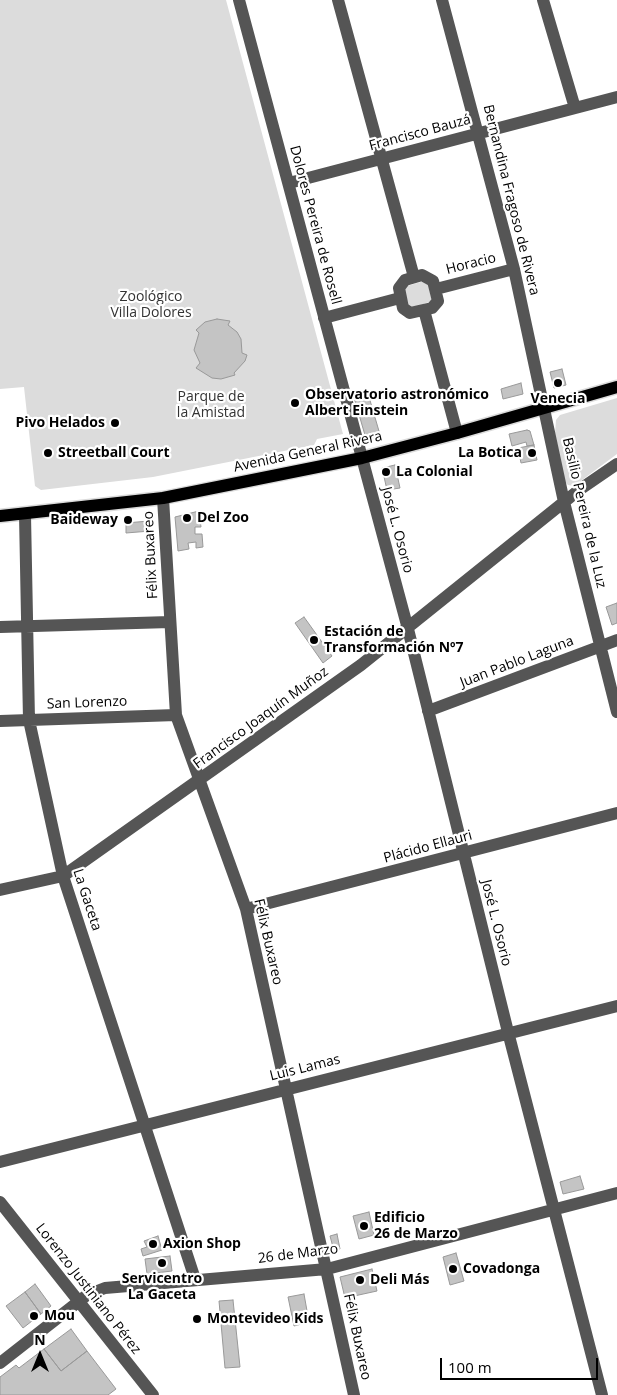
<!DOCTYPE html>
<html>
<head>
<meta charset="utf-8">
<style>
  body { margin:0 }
  #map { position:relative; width:617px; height:1395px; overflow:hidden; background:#fff; font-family:"Open Sans",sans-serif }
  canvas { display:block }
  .north { position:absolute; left:15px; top:1330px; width:50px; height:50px; -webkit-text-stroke:4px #fff; paint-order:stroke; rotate:0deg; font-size:14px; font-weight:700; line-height:20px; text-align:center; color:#000 }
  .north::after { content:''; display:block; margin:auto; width:18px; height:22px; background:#000; clip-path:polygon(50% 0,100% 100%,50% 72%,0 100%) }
  .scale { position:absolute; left:440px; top:1358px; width:158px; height:22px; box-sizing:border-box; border:2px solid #000; border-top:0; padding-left:6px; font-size:15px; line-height:18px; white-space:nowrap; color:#000; -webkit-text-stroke:4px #fff; paint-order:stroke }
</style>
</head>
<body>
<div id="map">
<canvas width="617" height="1395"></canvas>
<div class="north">N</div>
<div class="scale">100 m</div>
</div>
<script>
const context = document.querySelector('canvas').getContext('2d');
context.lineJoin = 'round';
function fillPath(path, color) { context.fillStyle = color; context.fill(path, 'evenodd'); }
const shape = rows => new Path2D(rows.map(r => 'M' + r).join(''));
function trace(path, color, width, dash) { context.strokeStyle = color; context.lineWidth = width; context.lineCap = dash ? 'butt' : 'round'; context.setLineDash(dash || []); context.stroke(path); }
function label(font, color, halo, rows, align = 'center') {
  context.font = font + ' "Open Sans",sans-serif'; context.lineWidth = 4.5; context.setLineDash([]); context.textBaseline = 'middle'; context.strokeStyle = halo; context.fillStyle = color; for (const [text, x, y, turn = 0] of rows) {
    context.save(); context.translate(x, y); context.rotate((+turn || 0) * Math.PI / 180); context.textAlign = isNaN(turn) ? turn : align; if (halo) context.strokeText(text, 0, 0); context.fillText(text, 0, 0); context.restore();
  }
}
const green = shape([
  [0,0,226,0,343,434,317,439,314,445,153,477,41,490,35,486,24,387,0,389],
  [424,281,427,281,432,301,412,308,408,305,404,287],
  [617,398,617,454,574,486,568,485,565,482,555,433,556,420,560,415]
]);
const building = shape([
  [217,319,230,321,228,325,237,332,241,339,242,353,247,355,245,361,234,373,235,375,221,379,212,378,196,368,200,363,194,350,199,333,196,330,205,322,217,319],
  [562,369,566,385,554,388,550,372,562,369],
  [521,383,523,394,503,399,501,389,521,383],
  [367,390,381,438,367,442,353,394,367,390],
  '290.5 403a4.5 4.5 0 1 1 9 0a4.5 4.5 0 1 1-9 0Z',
  [527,430,530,431,534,445,527,446,526,442,512,446,509,434,527,430],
  [534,445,537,460,521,463,518,448,534,445],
  [395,465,400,488,387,490,382,468,395,465],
  [199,511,201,527,195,527,195,534,202,534,203,547,196,548,196,542,188,543,189,549,178,551,175,517,199,511],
  [149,521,150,531,126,533,126,523,149,521],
  [617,603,617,623,612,625,606,607,617,603],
  [304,617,332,656,323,663,295,623,304,617],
  [580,1176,584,1189,563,1194,560,1182,580,1176],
  [369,1212,374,1235,359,1239,353,1216,369,1212],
  [337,1234,340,1249,334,1251,330,1236,337,1234],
  [158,1236,162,1250,143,1256,141,1249,147,1247,144,1241,158,1236],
  [456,1253,464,1281,450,1285,443,1257,456,1253],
  [170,1256,172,1271,147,1274,145,1259,170,1256],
  [372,1269,377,1291,345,1298,340,1277,372,1269],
  [35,1284,51,1306,41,1314,25,1292,35,1284],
  [25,1292,41,1314,23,1328,6,1306,25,1292],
  [304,1294,309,1322,294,1326,288,1297,304,1294],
  [233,1300,240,1367,225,1368,219,1301,233,1300],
  [71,1329,87,1351,61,1371,44,1349,71,1329],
  [44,1349,61,1371,87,1351,116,1389,108,1395,0,1395,0,1377,16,1365,19,1368,44,1349]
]);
const minor = shape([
  [239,0,408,629,508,1032,602,1395],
  [338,0,414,277],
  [442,0,514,269,564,502,617,712],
  [543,0,575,108],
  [289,183,617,97],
  [422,275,433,281,438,301,432,308,410,313,403,308,399,288,405,280,422,275],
  [436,289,514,269],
  [424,310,457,433],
  [324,318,400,298],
  [163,498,176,715,246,909,354,1395],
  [25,515,29,720,63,876,195,1279],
  [0,627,170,622],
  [428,711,617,640],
  [0,721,176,715],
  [0,890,63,876,361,665,579,490,617,464],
  [246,909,617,813],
  [0,1162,617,1006],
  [0,1202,153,1395],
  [0,1363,87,1295,105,1288,327,1269,617,1193]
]);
const major = shape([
  [0,516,163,498,362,458,457,433,617,387]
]);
const markers = [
  [558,383,5,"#000"],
  [295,403,5,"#000"],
  [115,423,5,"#000"],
  [48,453,5,"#000"],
  [532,453,5,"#000"],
  [386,472,5,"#000"],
  [187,518,5,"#000"],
  [128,520,5,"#000"],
  [314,640,5,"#000"],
  [364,1226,5,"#000"],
  [153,1244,5,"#000"],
  [162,1263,5,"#000"],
  [453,1269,5,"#000"],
  [360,1280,5,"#000"],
  [34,1316,5,"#000"],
  [197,1319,5,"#000"]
];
const streetNames = [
  ["Francisco Bauzá",420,133,-15],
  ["Bernandina Fragoso de Rivera",511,200,76],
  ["Dolores Pereira de Rosell",315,225,75],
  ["Horacio",471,264,-14],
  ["Avenida General Rivera",308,452,-12],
  ["Basilio Pereira de la Luz",584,513,77],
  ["José L. Osorio",397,530,75],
  ["Félix Buxareo",151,555,-93],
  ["Juan Pablo Laguna",517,662,-21],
  ["San Lorenzo",87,703,-2],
  ["Francisco Joaquín Muñoz",261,718,-36],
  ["Plácido Ellauri",428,847,-15],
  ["La Gaceta",87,900,72],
  ["José L. Osorio",496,923,76],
  ["Félix Buxareo",268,942,77],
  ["Luis Lamas",305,1068,-14],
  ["26 de Marzo",298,1254,-7],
  ["Lorenzo Justiniano Pérez",88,1289,52],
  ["Félix Buxareo",357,1337,78]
];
const parkNames = [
  ["Zoológico",151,297],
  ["Villa Dolores",151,313],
  ["Parque de",211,397],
  ["la Amistad",211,413]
];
const poiNames = [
  ["Observatorio astronómico",305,395],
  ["Albert Einstein",305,411],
  ["Venecia",558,399,"center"],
  ["Pivo Helados",105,423,"right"],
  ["Streetball Court",58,453],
  ["La Botica",522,453,"right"],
  ["La Colonial",396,472],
  ["Del Zoo",197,518],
  ["Baideway",118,520,"right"],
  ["Estación de",324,632],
  ["Transformación Nº7",324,648],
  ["Edificio",374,1218],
  ["26 de Marzo",374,1234],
  ["Axion Shop",163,1244],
  ["Covadonga",463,1269],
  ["Servicentro",162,1279,"center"],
  ["La Gaceta",162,1295,"center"],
  ["Deli Más",370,1280],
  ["Mou",44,1316],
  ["Montevideo Kids",207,1319]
];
fillPath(green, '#dcdcdc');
fillPath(building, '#c4c4c4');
trace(building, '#999', 1);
trace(major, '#dbdbdb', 15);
trace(minor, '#555', 12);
trace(major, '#000', 12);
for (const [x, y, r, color] of markers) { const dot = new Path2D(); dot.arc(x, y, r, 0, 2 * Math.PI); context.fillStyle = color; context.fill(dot); trace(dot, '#fff', 2); }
label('14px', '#000', '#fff', streetNames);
label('14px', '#333', '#fff', parkNames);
label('bold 14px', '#000', '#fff', poiNames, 'left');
</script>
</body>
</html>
